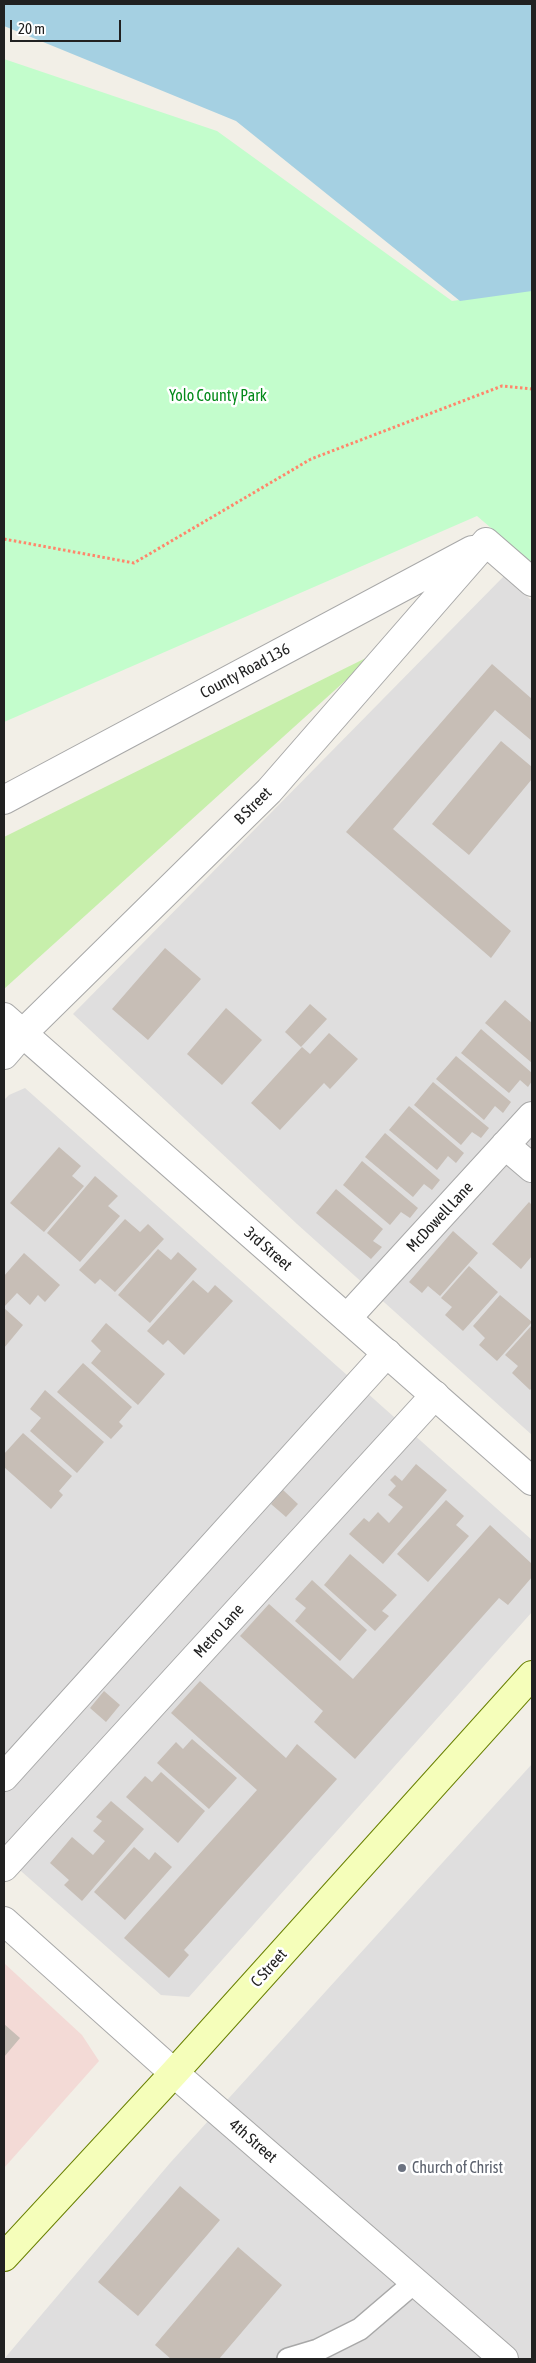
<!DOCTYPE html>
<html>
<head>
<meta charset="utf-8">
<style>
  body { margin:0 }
  #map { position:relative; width:536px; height:2363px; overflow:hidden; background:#f2efe7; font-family:"Asap Condensed",sans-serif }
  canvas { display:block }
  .frame { position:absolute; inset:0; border:5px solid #212121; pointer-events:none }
  .scale { position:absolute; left:10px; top:20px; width:111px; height:22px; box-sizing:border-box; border:2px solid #212121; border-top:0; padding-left:6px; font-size:15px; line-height:18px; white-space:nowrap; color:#212121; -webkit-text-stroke:4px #fff; paint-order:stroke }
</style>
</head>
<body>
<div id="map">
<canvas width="536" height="2363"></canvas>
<div class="frame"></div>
<div class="scale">20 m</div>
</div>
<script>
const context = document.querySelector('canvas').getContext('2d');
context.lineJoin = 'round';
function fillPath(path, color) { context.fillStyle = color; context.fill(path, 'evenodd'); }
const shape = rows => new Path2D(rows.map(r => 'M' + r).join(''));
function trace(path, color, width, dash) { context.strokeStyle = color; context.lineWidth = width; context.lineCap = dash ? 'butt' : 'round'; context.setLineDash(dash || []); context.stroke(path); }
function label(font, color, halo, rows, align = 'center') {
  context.font = font + ' "Asap Condensed",sans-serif'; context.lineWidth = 5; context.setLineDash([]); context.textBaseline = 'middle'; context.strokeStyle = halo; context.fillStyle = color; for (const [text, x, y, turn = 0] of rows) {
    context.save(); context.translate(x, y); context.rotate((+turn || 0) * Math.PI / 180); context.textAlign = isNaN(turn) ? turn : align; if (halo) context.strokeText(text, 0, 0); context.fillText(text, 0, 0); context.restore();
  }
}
const residential = shape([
  [505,575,532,601,532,1435,297,1224,73,1014],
  [25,1088,532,1540,532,1612,189,1997,161,1995,4,1856,4,1100,9,1095],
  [532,1764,532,2359,4,2359,170,2163]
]);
const commercial = shape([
  [4,1963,82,2035,99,2061,4,2168]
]);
const grass = shape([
  [376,653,4,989,4,837]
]);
const park = shape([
  [4,59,217,131,452,301,532,290,532,563,477,516,4,722]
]);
const water = shape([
  [4,4,532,4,532,291,460,301,236,121,4,26]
]);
const building = shape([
  [492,664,532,699,532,741,495,710,393,829,511,931,491,958,346,832],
  [501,741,532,767,532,779,469,855,432,824],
  [165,948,201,979,148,1040,112,1009],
  [505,1000,532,1023,532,1063,485,1023],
  [310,1004,327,1019,301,1047,285,1032],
  [226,1008,262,1040,222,1085,187,1054],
  [481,1029,532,1073,532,1081,528,1087,520,1080,509,1093,461,1053],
  [329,1033,358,1059,330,1089,324,1083,280,1130,251,1103,302,1047,310,1054],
  [456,1056,511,1102,503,1113,495,1106,484,1120,436,1079],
  [433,1082,489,1128,481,1138,472,1132,461,1145,414,1105],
  [409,1106,464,1153,456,1163,448,1156,437,1170,389,1130],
  [385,1133,440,1180,432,1190,424,1184,413,1197,365,1157],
  [59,1147,81,1166,72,1176,84,1186,44,1232,10,1203],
  [362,1161,418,1208,410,1218,401,1212,390,1225,343,1185],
  [95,1176,118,1196,108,1206,120,1216,80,1262,47,1233],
  [336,1189,383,1229,373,1241,382,1247,371,1259,316,1213],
  [529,1202,532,1205,532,1256,521,1269,492,1244],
  [125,1219,140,1232,148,1224,164,1239,115,1292,100,1279,95,1284,79,1270],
  [453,1231,478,1253,440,1296,428,1286,422,1293,409,1282],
  [158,1249,171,1260,178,1252,197,1269,150,1323,118,1295],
  [24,1253,60,1285,45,1302,38,1295,30,1305,17,1293,4,1307,4,1276],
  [469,1266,498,1292,463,1331,445,1315,452,1307,441,1298],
  [193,1280,208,1293,215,1285,233,1301,184,1355,168,1340,163,1345,147,1331],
  [500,1295,532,1322,497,1361,479,1345,485,1338,473,1326],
  [4,1308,23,1325,4,1348],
  [106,1323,165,1374,138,1405,91,1363,101,1351,91,1341],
  [532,1325,532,1388,530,1390,512,1373,518,1366,505,1355],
  [83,1363,132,1407,119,1422,123,1426,111,1439,57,1392],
  [45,1390,104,1442,77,1473,30,1431,41,1418,30,1409],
  [23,1433,72,1476,59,1491,63,1495,51,1509,4,1467,4,1454],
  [416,1464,447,1490,383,1564,349,1534,364,1518,369,1522,378,1512,389,1523,403,1507,388,1495,396,1486,390,1480,395,1475,402,1481],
  [283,1490,298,1504,286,1517,271,1504],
  [446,1500,464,1516,456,1525,469,1536,428,1582,397,1554],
  [490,1525,532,1564,532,1577,508,1605,499,1598,355,1759,314,1722,323,1711,240,1636,269,1604,353,1679],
  [350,1554,397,1595,382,1611,389,1616,375,1631,324,1585],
  [312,1580,367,1630,340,1661,295,1621,306,1608,295,1599],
  [200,1681,286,1758,297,1744,337,1779,184,1950,189,1955,169,1978,124,1938,257,1790,171,1713],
  [104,1691,120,1705,106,1722,90,1708],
  [192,1739,237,1778,209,1809,157,1763,176,1742,183,1749],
  [161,1772,205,1811,178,1843,126,1797,145,1776,152,1782],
  [111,1801,144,1829,82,1901,64,1885,69,1880,50,1863,72,1837,93,1855,105,1841,93,1831,102,1821,96,1817],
  [134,1847,149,1860,155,1852,172,1867,125,1920,94,1892],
  [4,2024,20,2038,4,2057],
  [180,2186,220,2220,138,2316,98,2282],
  [238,2247,282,2285,219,2359,171,2359,155,2345]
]);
const path = shape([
  [4,539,134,563,311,459,502,386,532,389]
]);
const service = shape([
  [288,2359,318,2350,360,2329,415,2282]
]);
const minor = shape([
  [486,542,532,582],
  [4,800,472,550],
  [4,1055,23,1033,269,791,486,542],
  [505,1145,532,1168],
  [347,1318,532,1116],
  [4,1777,387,1353],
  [4,1867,435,1395],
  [4,1921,174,2073,504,2359]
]);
const tertiary = shape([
  [4,1017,532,1481]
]);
const secondary = shape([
  [4,2257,174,2073,532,1675]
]);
const markers = [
  [402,2168,5,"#6b7280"]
];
const parkNames = [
  ["Yolo County Park",218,396]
];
const streetNames = [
  ["County Road 136",245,671,-28],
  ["B Street",253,806,-45],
  ["McDowell Lane",440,1217,-47],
  ["3rd Street",268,1249,41],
  ["Metro Lane",219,1631,-48],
  ["C Street",269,1968,-48],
  ["4th Street",253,2141,41]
];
const worshipNames = [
  ["Church of Christ",412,2168]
];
fillPath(residential, '#dfdede');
fillPath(commercial, '#f3dad6');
fillPath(grass, '#c7efab');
fillPath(park, '#c3fdcc');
fillPath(water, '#a5d0e2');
fillPath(building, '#c7beb6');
trace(service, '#a8a8a8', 24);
trace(minor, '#a8a8a8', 30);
trace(tertiary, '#a8a8a8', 30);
trace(secondary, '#698000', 30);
trace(path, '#ff866b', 3, [2.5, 2.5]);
trace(service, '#fff', 21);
trace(minor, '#fff', 28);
trace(tertiary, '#fff', 28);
trace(secondary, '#f5feba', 28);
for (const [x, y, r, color] of markers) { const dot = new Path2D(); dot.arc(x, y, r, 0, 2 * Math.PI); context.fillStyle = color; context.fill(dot); trace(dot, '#fff', 2); }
label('16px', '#048a1a', '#fff', parkNames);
label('16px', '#212121', '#fff', streetNames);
label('16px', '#5b616d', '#fff', worshipNames, 'left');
</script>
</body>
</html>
